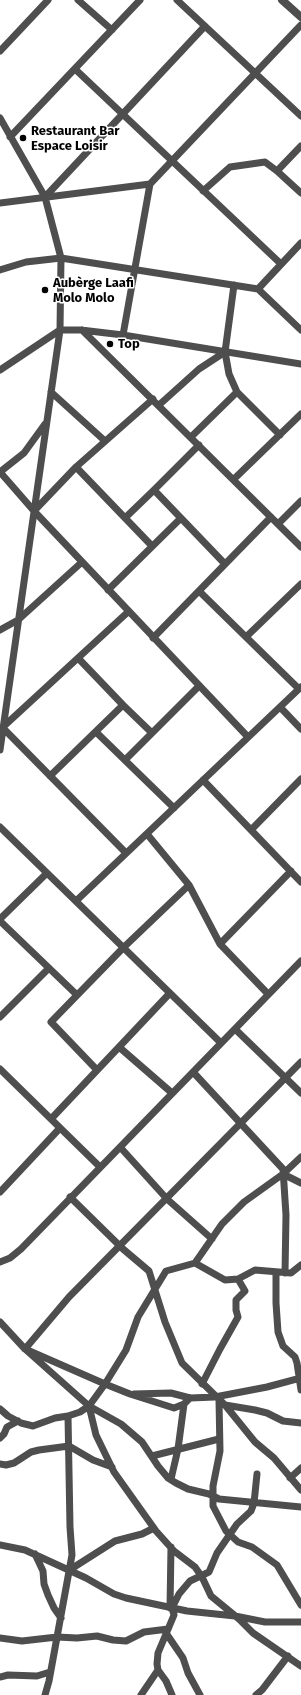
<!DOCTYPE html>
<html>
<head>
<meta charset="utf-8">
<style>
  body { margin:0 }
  canvas { display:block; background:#fff }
</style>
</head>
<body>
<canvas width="301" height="1695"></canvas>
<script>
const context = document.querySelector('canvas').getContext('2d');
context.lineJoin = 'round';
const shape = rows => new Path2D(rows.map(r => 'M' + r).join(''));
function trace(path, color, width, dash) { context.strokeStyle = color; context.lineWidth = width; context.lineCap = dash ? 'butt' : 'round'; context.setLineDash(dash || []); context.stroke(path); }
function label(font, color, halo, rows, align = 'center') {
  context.font = font + ' "Fira Sans",sans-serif'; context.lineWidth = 3; context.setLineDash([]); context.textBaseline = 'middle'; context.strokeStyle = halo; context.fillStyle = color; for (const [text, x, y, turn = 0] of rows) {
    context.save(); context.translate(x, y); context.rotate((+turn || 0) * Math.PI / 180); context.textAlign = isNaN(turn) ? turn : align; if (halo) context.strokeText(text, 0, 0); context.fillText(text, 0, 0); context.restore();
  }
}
const minor = shape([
  [78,0,112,30],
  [177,0,301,116],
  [0,51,48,0],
  [75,69,281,264],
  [0,118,45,197,61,258,60,330,0,750],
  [10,137,140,0],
  [277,171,301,146],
  [203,191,230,167,265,162,277,171,301,193],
  [45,197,205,26],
  [0,203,150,184],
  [0,270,26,262,61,258,258,289,301,330],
  [234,285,225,352,229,374,237,392,280,435],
  [258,289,301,243],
  [82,330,301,547],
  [123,335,150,184,301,25],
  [0,370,60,330,81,330,123,335,301,364],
  [51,392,105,441],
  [159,405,199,369,225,352],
  [191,437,237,392],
  [76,467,152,546],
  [0,472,34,511,248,737],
  [0,472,24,453,45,424],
  [234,479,301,414],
  [154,490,225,564],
  [34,511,76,467,153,399],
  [125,518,154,490,199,445],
  [278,524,301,501],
  [108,590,181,518],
  [199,591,299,689],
  [0,630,18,620,82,562],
  [246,637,301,584],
  [153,638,271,517],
  [78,658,123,705,152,733],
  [280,707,301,729],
  [2,728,129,611],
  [3,728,126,853],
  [96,732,174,808],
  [125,760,199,686],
  [50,776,123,705],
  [203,780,301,882],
  [0,827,221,1043],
  [251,830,301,779],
  [147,834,189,885,220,944,268,994],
  [76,901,301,687],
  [0,919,47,873],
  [0,921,77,995],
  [220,944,291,871],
  [0,1017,49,968],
  [235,1029,301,1093],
  [119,1047,172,1093],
  [0,1069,100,1167],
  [97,1070,51,1022,123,948,189,885],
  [193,1072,283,1169,286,1215,285,1273],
  [51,1119,170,993],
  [120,1147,167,1199,212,1239],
  [283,1174,301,1183],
  [0,1192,60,1128],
  [70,1197,123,1249,149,1271,165,1322,182,1363,225,1405,255,1442,274,1458,301,1490],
  [0,1262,10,1258,21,1249,301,961],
  [195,1263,225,1280,238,1279,255,1270,291,1273,301,1265],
  [276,1273,276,1303,278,1332,283,1346,295,1357,297,1363,301,1390],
  [0,1322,25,1349,89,1406,96,1435,114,1472,156,1531,174,1551,195,1567,202,1577,211,1596,239,1619,253,1633,301,1666],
  [202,1384,220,1349,238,1317,236,1310,236,1300,245,1291,238,1279],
  [134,1394,171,1393,190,1398,215,1397,267,1387,301,1378],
  [190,1398,184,1404,174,1408,130,1394,105,1384,25,1349,69,1297,301,1062],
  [219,1400,220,1451,213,1486,213,1506,226,1531,238,1542,252,1547,277,1565,301,1605],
  [225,1405,255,1410,267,1413,283,1421,301,1423],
  [89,1406,121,1424,142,1442,158,1466,168,1478,176,1483,188,1489,209,1494,219,1499,301,1507],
  [0,1409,8,1416,21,1423,33,1426,55,1418,68,1416],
  [0,1438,4,1434,7,1427,18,1421],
  [152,1456,219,1439],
  [0,1464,6,1465,14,1463,31,1452,39,1450,69,1446,93,1460,112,1467],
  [290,1478,301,1468],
  [171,1479,178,1449,184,1404],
  [0,1545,25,1550,86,1578,114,1594,126,1598,187,1611,235,1616,265,1622,301,1622],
  [35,1554,43,1571,44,1584,48,1595,54,1608,61,1618],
  [71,1569,115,1541,142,1534,154,1528],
  [170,1608,171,1547],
  [166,1633,183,1658,188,1673,200,1695],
  [0,1638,22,1641,57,1637,77,1638,97,1636,113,1640,126,1641,144,1632,168,1629],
  [0,1677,8,1675,37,1676,50,1672],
  [45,1695,49,1681,72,1555,70,1527,68,1416,80,1412,89,1406,105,1384,126,1350,138,1317,166,1271,195,1263,222,1224,244,1202,283,1174,301,1157],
  [141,1695,158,1670],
  [172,1695,166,1681,158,1670,157,1664,158,1653,174,1615,172,1608,179,1594,190,1581,209,1572,217,1553,237,1524,251,1511,254,1503,257,1474],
  [256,1695,262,1690,288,1656]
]);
const tertiary = shape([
  [282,0,301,17]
]);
const markers = [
  [23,138,4,"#000"],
  [45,290,4,"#000"],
  [110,344,4,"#000"]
];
const poiNames = [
  ["Restaurant Bar",31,131],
  ["Espace Loisir",31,146],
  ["Aubèrge Laafi",53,283],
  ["Molo Molo",53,298],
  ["Top",118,344]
];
trace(minor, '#4e4e4e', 7);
trace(tertiary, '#4e4e4e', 8);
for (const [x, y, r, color] of markers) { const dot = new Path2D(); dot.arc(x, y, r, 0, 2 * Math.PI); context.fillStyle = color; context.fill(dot); trace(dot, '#fff', 1.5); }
label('bold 13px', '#000', '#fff', poiNames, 'left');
</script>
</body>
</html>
